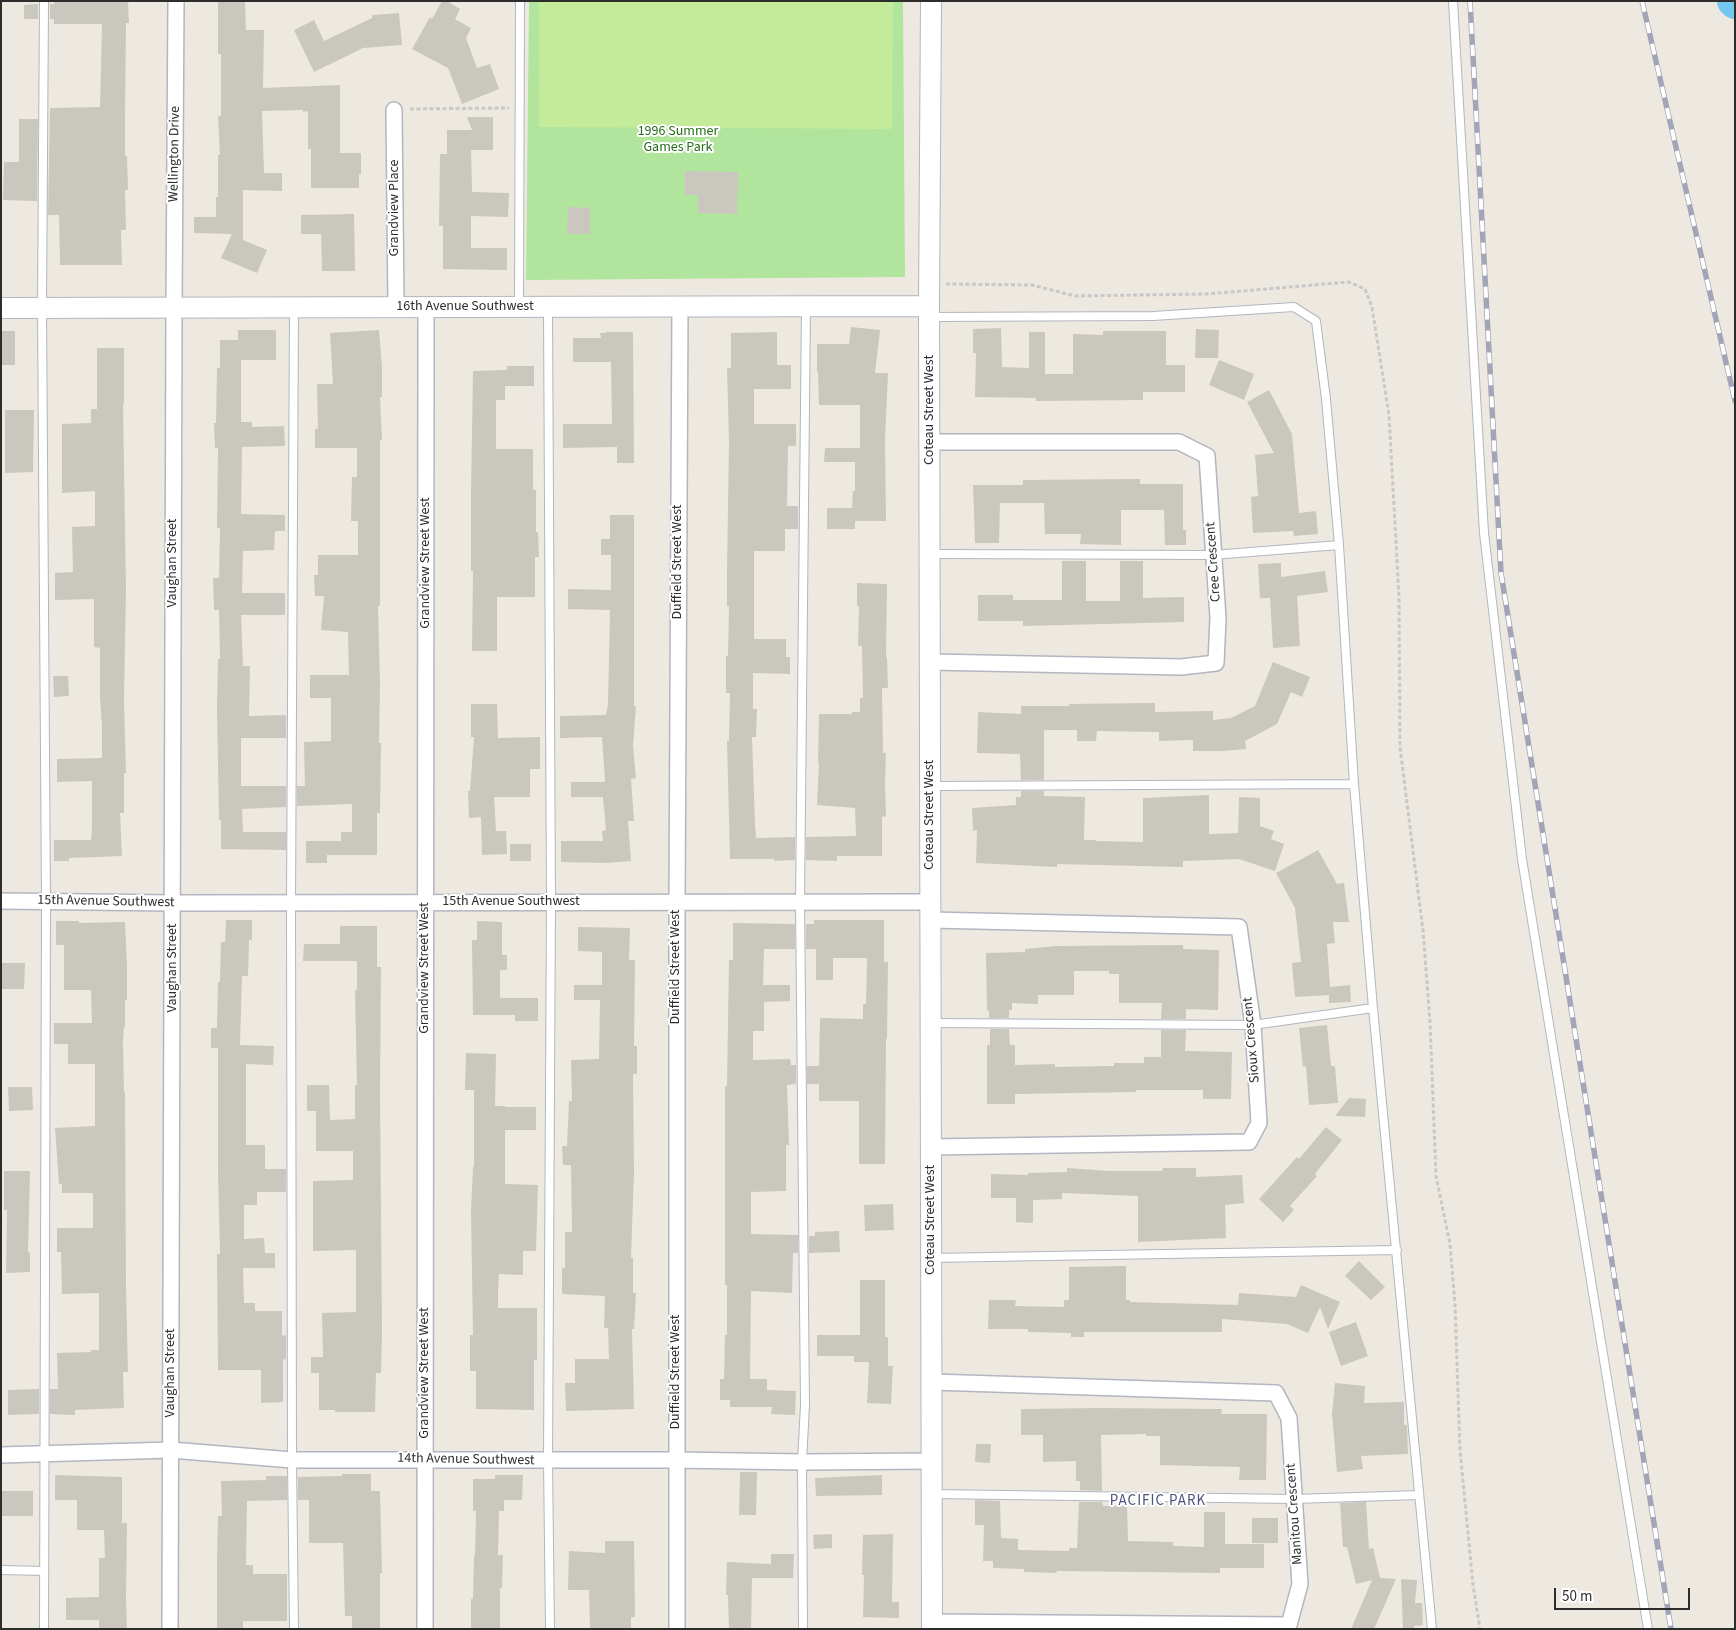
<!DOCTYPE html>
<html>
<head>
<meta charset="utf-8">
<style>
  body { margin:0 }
  #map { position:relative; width:1736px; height:1630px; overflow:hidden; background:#eee9e0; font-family:"Source Sans 3",sans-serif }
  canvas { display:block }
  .frame { position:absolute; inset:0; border:2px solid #2d2d2d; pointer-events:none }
  .scale { position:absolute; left:1554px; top:1588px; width:136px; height:22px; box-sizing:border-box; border:2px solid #2d2d2d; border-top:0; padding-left:6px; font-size:15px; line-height:18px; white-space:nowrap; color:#2d2d2d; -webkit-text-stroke:4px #fff; paint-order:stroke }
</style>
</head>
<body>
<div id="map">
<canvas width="1736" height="1630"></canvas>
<div class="frame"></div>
<div class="scale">50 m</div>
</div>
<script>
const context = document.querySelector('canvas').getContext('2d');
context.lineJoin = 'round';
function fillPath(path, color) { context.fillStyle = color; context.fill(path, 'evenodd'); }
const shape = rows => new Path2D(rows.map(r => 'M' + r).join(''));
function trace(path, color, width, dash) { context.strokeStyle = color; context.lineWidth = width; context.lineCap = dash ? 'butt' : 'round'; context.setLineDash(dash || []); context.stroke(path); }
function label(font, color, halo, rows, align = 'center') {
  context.font = font + ' "Source Sans 3",sans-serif'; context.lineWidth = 4; context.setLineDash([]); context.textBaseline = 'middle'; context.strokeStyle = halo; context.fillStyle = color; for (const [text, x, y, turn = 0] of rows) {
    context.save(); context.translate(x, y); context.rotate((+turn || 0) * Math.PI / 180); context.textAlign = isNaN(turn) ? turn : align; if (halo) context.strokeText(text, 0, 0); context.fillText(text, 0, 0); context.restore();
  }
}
const green = shape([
  [529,1,903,1,905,277,526,280]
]);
const pitch = shape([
  [539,1,893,1,892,129,539,127]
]);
const river = shape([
  [1733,1,1735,3]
]);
const building = shape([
  [54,1,128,1,129,23,126,23,125,117,125,156,127,156,128,190,125,190,126,230,121,230,122,265,60,265,59,215,48,215,50,108,100,107,102,24,54,24,54,19,50,19,50,4,54,4],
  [218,1,245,1,246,30,264,30,263,88,340,85,340,153,361,153,361,174,359,174,359,188,311,188,311,149,308,149,308,111,303,112,303,110,262,111,264,173,282,173,282,191,243,190,243,240,267,250,257,273,221,258,232,234,194,233,194,217,216,217,216,197,218,197,218,155,220,155,218,116,221,116,221,54,218,54],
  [442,1,447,1,460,9,455,19,471,28,466,38,477,68,490,64,499,89,462,104,448,68,412,49,430,17,432,19],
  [38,4,38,19,24,19,24,5],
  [399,13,402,45,363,48,314,72,294,30,314,20,324,41,372,18,372,15],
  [467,117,493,117,493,150,471,150,472,192,509,193,508,217,471,216,471,248,507,248,507,270,443,269,443,226,439,226,440,154,447,154,447,130,472,130],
  [19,119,38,119,37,201,3,200,4,162,19,162],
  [685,171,738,172,737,214,698,213,698,195,685,195],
  [568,207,590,208,590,234,567,234],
  [354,214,355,271,322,271,321,234,301,234,301,215],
  [851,327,880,330,875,373,888,373,885,440,886,521,855,521,855,529,827,529,827,508,852,508,853,491,855,491,855,462,824,462,825,448,860,448,860,405,819,405,818,372,817,372,817,344,849,344],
  [1001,328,1002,367,1029,368,1029,332,1045,332,1045,374,1073,374,1073,334,1103,335,1103,331,1166,331,1166,365,1185,365,1185,392,1143,392,1143,400,1036,401,1036,398,975,397,976,353,973,353,973,329],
  [1196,329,1219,330,1218,358,1195,358],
  [238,330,276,330,276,360,241,360,241,422,252,422,252,427,284,426,285,446,242,447,241,514,285,515,285,531,275,531,274,550,243,551,242,593,285,593,285,615,241,615,243,666,250,666,249,716,286,715,286,738,241,738,241,786,286,786,286,807,242,809,243,832,286,832,286,850,221,849,221,820,219,820,217,708,218,659,220,659,219,610,214,610,213,578,219,578,220,528,217,528,218,448,215,448,214,423,216,423,217,368,220,368,220,340,238,340],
  [379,330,382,367,382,397,380,397,382,440,380,440,380,606,378,606,380,685,379,743,381,743,380,813,377,813,377,855,327,855,327,863,306,863,306,841,341,841,341,832,352,832,352,804,297,806,297,786,305,786,304,742,331,741,331,698,310,698,310,675,349,675,348,632,321,630,324,596,315,596,314,575,318,575,318,555,358,555,358,521,351,521,352,477,357,477,357,448,315,448,315,429,318,429,317,384,333,384,330,333],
  [1,331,15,331,15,365,1,365],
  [606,332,633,332,634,463,617,463,617,447,563,448,563,424,612,424,611,362,573,362,573,338,601,338,600,333,606,333],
  [777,332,777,365,791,365,791,389,754,389,754,424,796,424,796,446,788,446,787,506,798,506,798,529,785,529,785,551,754,551,754,639,786,639,786,657,790,657,790,674,753,673,753,709,757,709,756,737,752,737,755,825,756,838,795,837,795,860,774,861,774,859,730,859,727,741,729,741,730,693,726,693,726,656,728,656,729,606,727,606,727,572,729,441,727,368,731,368,731,333],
  [97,348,124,348,124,404,123,404,126,590,124,700,126,773,124,773,124,813,120,813,122,856,69,858,69,861,54,861,54,840,91,840,92,827,92,781,57,782,57,759,102,758,102,727,100,697,100,648,94,647,94,599,55,600,55,573,73,572,72,527,95,526,95,491,62,493,62,424,91,423,91,409,97,409],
  [1219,360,1254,374,1244,400,1209,385],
  [507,366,534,366,534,386,505,386,505,400,496,400,496,449,533,449,533,490,536,490,536,532,538,532,539,557,535,557,535,597,497,597,497,651,472,651,473,571,471,571,471,493,473,371,507,370],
  [1269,390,1292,434,1299,513,1316,511,1318,534,1294,536,1293,531,1253,533,1251,497,1258,496,1255,455,1274,453,1247,402],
  [5,410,34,410,33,472,5,473],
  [1140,479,1140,484,1183,484,1183,530,1186,530,1186,545,1165,545,1164,510,1121,510,1121,545,1080,544,1081,534,1045,534,1044,503,1000,503,999,543,975,543,973,485,1023,485,1023,480],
  [610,515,634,515,634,706,636,706,633,746,636,778,631,779,634,821,628,821,631,861,605,863,561,862,561,841,603,841,602,831,606,830,603,797,571,797,571,782,605,782,602,737,560,738,560,716,606,715,608,704,610,610,568,609,568,589,611,590,611,555,601,555,601,539,610,539],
  [1062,561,1086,561,1086,601,1120,601,1120,561,1143,561,1143,598,1184,597,1184,622,1023,626,1023,621,978,621,978,595,1013,595,1013,600,1062,600],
  [1281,563,1281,577,1325,571,1328,592,1297,596,1300,646,1273,648,1270,598,1260,598,1258,564],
  [857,583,887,584,886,657,887,657,888,688,882,688,883,753,886,753,885,784,886,816,882,817,882,856,837,856,837,861,806,860,806,837,856,836,855,808,817,805,819,763,818,763,819,714,852,714,852,712,860,712,860,698,863,698,862,646,858,646,859,606,857,606],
  [1273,662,1310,677,1302,697,1291,692,1277,724,1245,741,1246,749,1221,751,1193,751,1193,740,1159,741,1159,732,1097,731,1096,741,1077,741,1077,730,1044,730,1044,780,1021,780,1020,754,977,753,978,712,1021,714,1021,706,1069,706,1069,704,1155,703,1155,712,1213,711,1213,720,1231,718,1255,706],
  [53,676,68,676,69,696,54,697],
  [471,704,497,704,498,738,540,737,540,769,530,769,530,797,494,797,496,831,506,831,507,854,482,855,481,817,469,818,468,791,470,791,474,737,471,737],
  [1021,791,1044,791,1044,796,1085,797,1084,840,1096,840,1096,841,1143,842,1143,798,1209,795,1209,834,1238,833,1239,797,1260,798,1260,826,1274,831,1271,839,1284,844,1275,871,1239,859,1183,861,1183,867,1057,864,1057,867,976,863,977,830,973,831,972,808,1016,805,1016,797,1021,797],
  [510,844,531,844,531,861,510,861],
  [1318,850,1337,884,1344,883,1349,922,1333,922,1335,943,1327,944,1330,987,1350,985,1351,1002,1329,1003,1329,995,1295,997,1292,963,1301,962,1295,908,1276,873],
  [226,920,252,920,252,940,249,940,248,976,242,976,240,1045,274,1046,273,1065,246,1064,246,1145,265,1145,265,1169,286,1169,286,1192,257,1192,257,1205,244,1205,244,1239,264,1238,265,1253,275,1253,275,1268,243,1268,244,1303,255,1303,255,1311,282,1311,282,1336,286,1335,286,1359,283,1360,283,1402,261,1403,261,1370,218,1370,217,1254,220,1254,218,1173,218,1048,211,1048,211,1028,217,1028,218,982,220,982,221,942,225,942],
  [814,920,884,920,884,962,888,962,887,1039,886,1039,885,1164,859,1164,859,1101,819,1101,819,1084,807,1084,807,1066,819,1066,820,1018,863,1019,863,1004,866,1004,867,958,833,958,833,980,816,980,816,949,806,949,806,924,814,924],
  [56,921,79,921,79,923,125,922,127,967,127,1000,125,1000,125,1027,124,1027,123,1042,124,1092,125,1092,126,1287,128,1372,123,1372,124,1408,75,1410,75,1415,50,1414,50,1389,58,1389,57,1353,91,1352,91,1350,99,1350,99,1293,62,1294,61,1252,57,1252,57,1228,93,1228,93,1193,62,1193,62,1184,59,1184,55,1128,95,1126,95,1064,68,1064,68,1044,54,1044,54,1023,92,1023,91,990,64,990,64,945,56,945],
  [477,921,502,922,502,955,507,955,507,970,500,970,500,998,538,998,538,1021,515,1021,515,1015,473,1015,472,940,477,940],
  [733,923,795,924,795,949,764,949,763,985,790,985,790,1001,764,1002,764,1031,753,1031,753,1060,790,1059,791,1065,796,1065,796,1084,787,1085,789,1145,786,1145,786,1191,751,1192,751,1234,798,1235,798,1253,793,1253,792,1293,751,1291,750,1379,767,1379,767,1390,796,1391,795,1415,771,1414,772,1407,730,1407,730,1400,720,1400,720,1379,724,1379,725,1335,727,1335,727,1285,725,1285,725,1086,727,1086,729,960,733,960],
  [340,926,377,926,377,967,381,967,380,1091,382,1332,381,1373,376,1373,375,1412,335,1412,335,1410,319,1410,319,1373,311,1373,311,1357,323,1357,322,1313,356,1312,356,1250,313,1251,313,1181,353,1180,353,1151,316,1151,316,1111,307,1111,307,1085,329,1085,330,1120,355,1119,355,1085,357,1085,355,990,357,990,357,961,303,961,304,944,340,944],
  [578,927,630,928,629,960,635,960,634,1046,637,1046,637,1074,633,1074,634,1171,631,1258,633,1258,633,1293,636,1293,634,1329,632,1329,634,1409,566,1411,565,1383,575,1383,575,1359,609,1359,608,1328,604,1328,605,1296,562,1294,562,1268,565,1268,565,1232,572,1232,571,1165,563,1165,562,1146,567,1146,569,1101,572,1101,571,1060,599,1059,600,1000,574,1000,574,985,602,985,602,952,578,951],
  [1183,945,1183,949,1219,950,1218,1010,1186,1009,1186,1019,1161,1019,1162,1003,1119,1003,1119,974,1109,974,1109,971,1074,971,1074,995,1038,995,1038,1004,1012,1003,1012,1010,1009,1010,1009,1018,989,1018,989,1010,987,1011,986,953,1025,952,1025,949,1056,946],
  [1,963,25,963,24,989,1,989],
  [1327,1025,1331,1066,1335,1066,1338,1103,1309,1105,1306,1066,1303,1067,1299,1028],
  [990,1029,1009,1029,1010,1045,1015,1045,1015,1065,1055,1064,1055,1067,1114,1066,1114,1063,1144,1063,1144,1057,1161,1057,1161,1030,1186,1030,1185,1051,1232,1052,1231,1099,1203,1099,1203,1090,1136,1090,1136,1092,1015,1094,1015,1104,987,1104,987,1045,990,1045],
  [466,1053,496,1054,495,1106,505,1106,505,1107,536,1107,536,1130,505,1130,505,1184,538,1185,536,1251,523,1251,523,1275,499,1274,498,1291,498,1308,537,1308,537,1360,534,1360,534,1410,476,1409,476,1371,470,1371,470,1335,473,1335,471,1211,473,1167,474,1167,474,1090,465,1090],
  [8,1087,32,1087,33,1110,9,1111],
  [1349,1098,1366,1099,1365,1117,1335,1116],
  [1326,1127,1342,1140,1315,1174,1317,1176,1290,1206,1294,1210,1283,1222,1259,1199,1297,1157,1299,1159],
  [1067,1168,1110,1171,1162,1171,1163,1168,1196,1168,1196,1177,1242,1175,1244,1203,1225,1205,1226,1238,1138,1242,1138,1196,1062,1193,1062,1199,1033,1200,1033,1223,1016,1222,1016,1198,991,1198,991,1174,1028,1175,1028,1173,1067,1172],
  [4,1171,30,1171,28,1253,30,1252,30,1272,6,1273,7,1210,4,1210],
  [893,1204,894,1230,865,1231,864,1205],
  [839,1231,840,1252,809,1253,809,1236,815,1236,815,1232],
  [1359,1261,1385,1287,1371,1300,1345,1276],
  [1126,1266,1126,1300,1130,1300,1130,1302,1238,1305,1239,1293,1296,1297,1301,1285,1340,1302,1328,1329,1320,1307,1308,1333,1287,1324,1222,1319,1222,1332,1084,1332,1084,1337,1071,1337,1071,1333,1028,1332,1028,1329,988,1329,989,1300,1016,1300,1015,1306,1064,1307,1064,1300,1069,1300,1069,1267],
  [860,1280,885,1280,885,1337,888,1337,888,1366,893,1366,891,1404,867,1403,869,1362,854,1362,854,1356,817,1356,817,1335,860,1335],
  [1356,1322,1368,1356,1341,1366,1329,1332],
  [1335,1383,1365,1386,1364,1403,1404,1402,1404,1425,1407,1425,1408,1454,1361,1456,1363,1469,1337,1472,1332,1414],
  [39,1389,39,1414,8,1415,8,1390],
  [1101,1408,1222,1409,1221,1414,1267,1414,1266,1480,1239,1480,1240,1467,1160,1465,1160,1436,1146,1436,1146,1434,1101,1435,1102,1491,1080,1490,1080,1481,1076,1481,1076,1461,1043,1462,1043,1435,1021,1435,1021,1409],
  [976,1444,991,1444,990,1463,975,1462],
  [740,1472,757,1472,756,1515,739,1515],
  [342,1474,371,1474,371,1491,380,1491,382,1573,380,1573,380,1629,352,1629,352,1616,345,1616,343,1543,309,1543,309,1500,298,1500,298,1477,342,1476],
  [55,1475,122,1477,122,1523,127,1523,126,1599,127,1629,99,1629,99,1620,66,1620,66,1598,99,1597,99,1558,105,1558,104,1530,77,1530,77,1500,55,1500],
  [495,1475,523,1475,522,1500,504,1500,504,1511,499,1511,498,1555,503,1555,502,1588,500,1588,500,1629,471,1629,471,1599,473,1599,474,1555,475,1555,476,1511,473,1511,473,1479,495,1479],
  [882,1475,882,1495,816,1496,815,1478],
  [266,1476,287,1476,287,1500,247,1501,246,1565,253,1565,253,1574,287,1574,287,1621,243,1621,243,1629,217,1629,217,1557,218,1516,222,1516,221,1481,266,1480],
  [1,1491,33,1491,33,1516,1,1516],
  [975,1500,1000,1501,1001,1538,1018,1539,1018,1550,1069,1551,1069,1548,1077,1548,1079,1502,1102,1502,1103,1506,1127,1506,1128,1541,1173,1542,1173,1546,1204,1547,1204,1512,1225,1512,1225,1544,1264,1544,1264,1568,1220,1568,1220,1573,1057,1571,1056,1573,1024,1572,1024,1569,993,1568,993,1561,983,1561,984,1525,975,1525],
  [1366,1502,1369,1549,1373,1548,1380,1578,1396,1579,1374,1629,1351,1629,1372,1580,1356,1584,1347,1547,1343,1547,1340,1503],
  [1252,1518,1278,1518,1278,1543,1252,1543],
  [832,1534,832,1548,814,1549,813,1535],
  [893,1534,892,1602,899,1602,899,1618,863,1617,864,1575,862,1575,863,1535],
  [605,1541,634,1541,635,1617,631,1617,631,1629,590,1629,589,1590,568,1590,569,1551,605,1553],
  [771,1554,794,1554,793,1578,752,1578,751,1629,729,1629,728,1595,726,1595,727,1562,771,1564],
  [1401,1579,1417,1580,1415,1603,1422,1603,1423,1625,1414,1626,1414,1629,1403,1629]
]);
const path = shape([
  [410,109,509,108],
  [946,284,1032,285,1075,296,1207,294,1349,282,1365,289,1372,307,1389,415,1399,597,1400,747,1423,931,1430,1022,1436,1176,1450,1244,1455,1305,1460,1450,1473,1585,1480,1629]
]);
const lane = shape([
  [1453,1,1484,533,1522,859,1648,1629],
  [519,306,520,1],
  [548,308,551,902,548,1461,550,1629],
  [294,309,291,903,292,1460,294,1629],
  [930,317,1153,316,1294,307,1316,321,1326,399,1339,545,1354,784,1373,1008,1432,1629],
  [930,554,1213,555,1339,545],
  [931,786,1354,784],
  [931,1023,1253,1025,1373,1008],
  [931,1258,1397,1250],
  [932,1494,1294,1499,1419,1495],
  [1,1570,44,1571],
  [44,1629,46,902,42,308,44,1],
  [803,1629,802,1462,805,1405,800,902,806,306]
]);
const street = shape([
  [394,110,396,307],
  [930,442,1179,442,1207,456,1218,618,1216,663,1181,667,930,662],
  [1,901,173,903,930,902],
  [931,920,1239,927,1253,1025,1259,1123,1249,1142,931,1147],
  [932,1382,1276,1393,1289,1418,1300,1584,1289,1625,932,1622],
  [1,1455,171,1450,292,1460,676,1460,802,1462,932,1461],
  [170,1629,174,307,176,1],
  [425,1629,426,307],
  [677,1629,677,902,680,306]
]);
const secondary = shape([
  [931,1,929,306,932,1629],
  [1,308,929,306]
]);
const rail = shape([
  [1470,1,1501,573,1671,1629],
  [1642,1,1735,401]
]);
const parkNames = [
  ["1996 Summer",678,132],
  ["Games Park",678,148]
];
const streetNames = [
  ["Wellington Drive",175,154,-89],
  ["Grandview Place",395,208,-90],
  ["16th Avenue Southwest",465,307],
  ["Coteau Street West",930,410,-90],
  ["Duffield Street West",678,562,-90],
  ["Cree Crescent",1214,562,-94],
  ["Vaughan Street",173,563,-90],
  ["Grandview Street West",426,563,-90],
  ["Coteau Street West",930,815,-90],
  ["15th Avenue Southwest",106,902,1],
  ["15th Avenue Southwest",511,902],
  ["Duffield Street West",676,967,-90],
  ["Vaughan Street",173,968,-90],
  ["Grandview Street West",425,968,-90],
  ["Sioux Crescent",1252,1040,-95],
  ["Coteau Street West",931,1220,-90],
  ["Duffield Street West",676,1372,-90],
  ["Vaughan Street",171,1373,-90],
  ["Grandview Street West",425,1373,-90],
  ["14th Avenue Southwest",466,1460,1],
  ["Manitou Crescent",1295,1514,-94]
];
const neighbourhoodNames = [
  ["PACIFIC PARK",1158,1502]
];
fillPath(green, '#b1e49d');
fillPath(pitch, '#c3eb99');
trace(river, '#74c7ef', 32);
fillPath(building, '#cac7be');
trace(lane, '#b3b5c0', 10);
trace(street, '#b3b5c0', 18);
trace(secondary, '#b3b5c0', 22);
trace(path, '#c8c8c8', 3, [4, 2.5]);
trace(lane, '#fff', 8);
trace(street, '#fff', 15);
trace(secondary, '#fff', 20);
trace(rail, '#a2a4b7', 5.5);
trace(rail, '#fff', 4, [11]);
label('14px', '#276c1b', '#fff', parkNames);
label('14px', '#2d2d2d', '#fff', streetNames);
context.letterSpacing = '1px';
label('15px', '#4d527e', '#fff', neighbourhoodNames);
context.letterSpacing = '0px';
</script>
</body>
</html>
